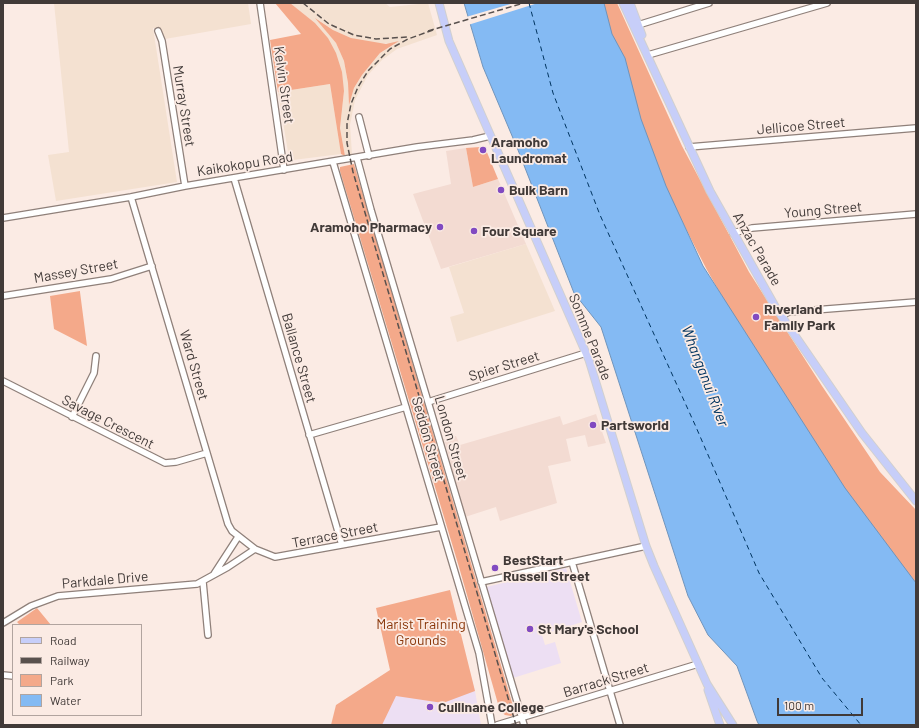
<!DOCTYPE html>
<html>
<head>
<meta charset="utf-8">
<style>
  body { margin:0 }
  #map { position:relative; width:919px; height:728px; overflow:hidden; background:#fbebe4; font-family:Barlow,sans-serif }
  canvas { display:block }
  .frame { position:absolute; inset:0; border:4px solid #413a38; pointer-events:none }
  .legend { position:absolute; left:12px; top:624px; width:130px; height:92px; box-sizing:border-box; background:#fbebe4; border:1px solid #b1a49f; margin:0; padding:5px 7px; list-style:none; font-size:12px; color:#413a38 }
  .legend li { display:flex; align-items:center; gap:8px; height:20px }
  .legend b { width:20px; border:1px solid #b1a49f }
  .scale { position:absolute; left:777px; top:698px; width:86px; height:18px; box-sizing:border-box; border:2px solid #413a38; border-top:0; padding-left:5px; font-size:12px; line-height:14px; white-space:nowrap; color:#413a38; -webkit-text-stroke:3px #fbebe4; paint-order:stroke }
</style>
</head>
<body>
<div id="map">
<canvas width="919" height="728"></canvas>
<div class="frame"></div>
<ul class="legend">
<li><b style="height:5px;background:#c7cef9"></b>Road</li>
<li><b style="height:5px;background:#59514e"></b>Railway</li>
<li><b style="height:11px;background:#f4a98a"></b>Park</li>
<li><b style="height:11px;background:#84baf3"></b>Water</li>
</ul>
<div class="scale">100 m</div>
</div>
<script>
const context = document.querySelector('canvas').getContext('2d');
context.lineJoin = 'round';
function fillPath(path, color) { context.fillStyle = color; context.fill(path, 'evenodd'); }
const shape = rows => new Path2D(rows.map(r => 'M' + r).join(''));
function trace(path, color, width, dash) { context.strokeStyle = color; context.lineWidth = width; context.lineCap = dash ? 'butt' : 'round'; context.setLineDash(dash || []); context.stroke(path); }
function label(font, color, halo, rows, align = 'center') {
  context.font = font + ' Barlow,sans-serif'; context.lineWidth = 3.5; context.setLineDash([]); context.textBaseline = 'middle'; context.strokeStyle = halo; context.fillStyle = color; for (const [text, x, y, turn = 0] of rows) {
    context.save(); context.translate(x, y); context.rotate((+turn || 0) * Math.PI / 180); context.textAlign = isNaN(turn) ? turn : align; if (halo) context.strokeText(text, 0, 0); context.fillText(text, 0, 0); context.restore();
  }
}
const built = shape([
  [466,148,473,187,498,179,526,244,441,269,413,194,451,184,446,151],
  [596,414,606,443,588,447,585,435,566,439,571,461,548,466,557,503,500,521,496,507,465,517,444,439,456,436,460,445,560,416,563,425]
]);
const industrial = shape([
  [54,3,248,3,251,24,165,39,157,28,153,28,177,182,56,201,48,155,69,152],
  [290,3,385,3,390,7,428,3,437,35,397,49,382,60,368,75,355,100,350,125,352,154,345,156,340,128,344,91,328,38,315,23],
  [317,19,333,30,351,38,369,43,395,44,380,53,362,75,354,88,349,103,348,83,344,61,336,43],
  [330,84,341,154,293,160,289,158,278,92],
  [526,244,555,311,457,342,450,317,464,313,449,267]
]);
const education = shape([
  [566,568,582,622,542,635,545,645,555,642,561,663,513,678,486,587],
  [466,657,475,691,481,725,376,725,392,675]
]);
const green = shape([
  [275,3,290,3,315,23,328,38,336,53,342,72,344,91,340,128,345,156,341,154,330,84,278,92,270,40,301,34],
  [602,3,617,3,682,146,749,272,822,386,880,472,916,510,916,583,877,537,759,362,707,270,656,171,625,81],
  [315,18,333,30,351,38,386,44,399,41,380,53,362,75,354,88,349,105,348,83,344,61,336,43],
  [480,147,486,150,498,179,473,187,466,148],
  [354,164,513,706,515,713,511,716,505,715,500,711,459,567,340,171,340,167],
  [80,291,80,292,87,346,54,329,50,296],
  [450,590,475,691,443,703,396,696,382,725,331,725,336,705,390,670,376,608],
  [37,608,51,625,20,625,17,622]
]);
const water = shape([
  [464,3,604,3,612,34,625,58,641,119,666,186,703,266,845,488,916,583,916,725,759,725,757,721,737,666,708,635,688,596,601,327,574,293,518,150,483,67,464,3]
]);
const pier = shape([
  [514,3,538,3,468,25,466,17]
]);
const ferry = shape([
  [529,3,553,93,600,215,696,427,759,573,822,678,861,725]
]);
const minor = shape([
  [260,3,284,170],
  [638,25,709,3],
  [158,31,162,41,185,186],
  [648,55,827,3],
  [359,117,369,156],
  [689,147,916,128],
  [357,158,371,210,524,725],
  [333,162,479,653,492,725],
  [234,178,342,545],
  [131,197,228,524,232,531,255,549,275,557,441,527],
  [3,218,131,197,185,186,417,147,473,140,490,136],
  [733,233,752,228,916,214],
  [3,296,111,279,152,266],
  [781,316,789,312,916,302],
  [3,381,165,463,176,462,207,453],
  [428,402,586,353],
  [72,417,94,373,96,356],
  [309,435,406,407],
  [572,562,620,725],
  [214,574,238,537],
  [203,582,208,635],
  [481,582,646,546],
  [3,623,31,606,58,596,197,584,228,567,255,549],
  [3,675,13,676],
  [497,725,698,664]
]);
const major = shape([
  [439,3,449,41,589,360,646,546,654,566,707,684,733,725],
  [623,3,710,191,776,308,862,433,916,501],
  [630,3,642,35],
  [708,690,720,725]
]);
const rail = shape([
  [303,3,329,24,354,35,376,39,407,37],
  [433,30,408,39,390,49,368,71,358,87,351,104,347,124,347,143,353,172,516,725],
  [428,31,524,3]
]);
const markers = [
  [483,150,4,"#814ac1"],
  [501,190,4,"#814ac1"],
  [440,227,4,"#814ac1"],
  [474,231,4,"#814ac1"],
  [756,317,4,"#814ac1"],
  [593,425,4,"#814ac1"],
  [495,568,4,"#814ac1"],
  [530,629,4,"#814ac1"],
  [430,707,4,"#814ac1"]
];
const streetNames = [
  ["Kelvin Street",284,85,82],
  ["Murray Street",184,106,81],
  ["Jellicoe Street",801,126,-5],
  ["Kaikokopu Road",245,164,-9],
  ["Young Street",823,210,-5],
  ["Anzac Parade",757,249,60],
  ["Massey Street",76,271,-10],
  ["Somme Parade",590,337,68],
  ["Ballance Street",299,358,74],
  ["Ward Street",194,365,74],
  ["Spier Street",504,366,-17],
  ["Savage Crescent",108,422,27],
  ["London Street",451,438,74],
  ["Seddon Street",428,439,74],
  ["Terrace Street",335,535,-11],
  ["Parkdale Drive",105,580,-5],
  ["Barrack Street",606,680,-17]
];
const poiNames = [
  ["Aramoho",491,142],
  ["Laundromat",491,158],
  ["Bulk Barn",509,190],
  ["Aramoho Pharmacy",432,227,"right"],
  ["Four Square",482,231],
  ["Riverland",764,309],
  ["Family Park",764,325],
  ["Partsworld",601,425],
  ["BestStart",503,560],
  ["Russell Street",503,576],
  ["St Mary's School",538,629],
  ["Cullinane College",438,707]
];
const parkNames = [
  ["Marist Training",421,624],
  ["Grounds",421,640]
];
const waterNames = [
  ["Whanganui River",705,376,69]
];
fillPath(built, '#f3dbd2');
fillPath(industrial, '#f4e1d1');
fillPath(education, '#eddff3');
fillPath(green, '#f4a98a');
fillPath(water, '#84baf3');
trace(water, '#7094bb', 1);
fillPath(pier, '#fbebe4');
trace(ferry, '#003460', 1, [5, 4]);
trace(minor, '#8f807a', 8);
trace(major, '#d1d0cf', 9);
trace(minor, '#fff', 5.5);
trace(major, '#c7cef9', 7);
trace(rail, '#59514e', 1.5, [6, 3]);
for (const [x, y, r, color] of markers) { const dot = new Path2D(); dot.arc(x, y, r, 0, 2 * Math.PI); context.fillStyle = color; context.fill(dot); trace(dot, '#fbebe4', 1.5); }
label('14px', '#413a38', '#fbebe4', streetNames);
label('bold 14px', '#413a38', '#fbebe4', poiNames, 'left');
label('14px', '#893609', '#fbebe4', parkNames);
label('italic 15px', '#003460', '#fbebe4', waterNames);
</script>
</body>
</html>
